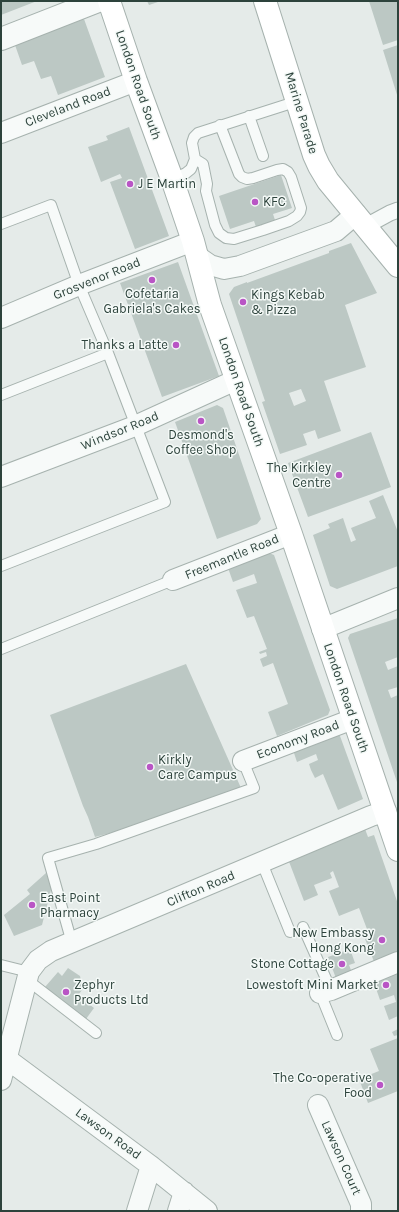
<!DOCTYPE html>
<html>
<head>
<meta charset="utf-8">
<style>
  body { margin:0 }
  #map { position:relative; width:399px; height:1212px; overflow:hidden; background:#e5ebe9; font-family:Karla,sans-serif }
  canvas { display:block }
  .frame { position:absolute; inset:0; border:2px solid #2d433c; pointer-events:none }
</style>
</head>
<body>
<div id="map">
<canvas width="399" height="1212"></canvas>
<div class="frame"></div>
</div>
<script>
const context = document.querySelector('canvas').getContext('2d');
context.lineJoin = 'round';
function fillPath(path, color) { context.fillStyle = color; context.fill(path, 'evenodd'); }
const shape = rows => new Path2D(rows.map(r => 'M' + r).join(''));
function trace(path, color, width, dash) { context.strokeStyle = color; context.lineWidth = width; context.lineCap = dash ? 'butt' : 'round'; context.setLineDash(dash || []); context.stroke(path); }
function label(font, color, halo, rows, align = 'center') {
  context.font = font + ' Karla,sans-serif'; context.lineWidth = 3; context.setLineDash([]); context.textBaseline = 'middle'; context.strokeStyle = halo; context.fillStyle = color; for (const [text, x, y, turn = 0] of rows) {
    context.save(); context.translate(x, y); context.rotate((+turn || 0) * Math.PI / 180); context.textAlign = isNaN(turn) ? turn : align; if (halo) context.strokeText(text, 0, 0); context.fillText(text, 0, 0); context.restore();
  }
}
const building = shape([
  [1,1,37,1,1,15],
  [147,1,161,1,149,5],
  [369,1,398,1,398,40,383,45],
  [84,19,105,77,58,95,51,76,41,79,34,61,22,65,15,45],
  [398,45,398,98,383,50],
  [129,127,169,236,135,249,110,182,122,178,120,174,101,182,88,147,108,140,106,136],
  [281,175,292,208,273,214,275,220,256,227,254,221,230,229,219,196],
  [351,243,377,293,345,305,366,367,324,381,341,431,318,439,315,430,303,434,307,445,280,454,262,402,265,401,229,294,234,287,247,282,247,283,329,253,329,251],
  [301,389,306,401,294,406,289,393],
  [178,262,219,376,162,397,120,283],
  [217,405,223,408,261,519,257,524,217,539,175,422],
  [371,432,391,487,308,517,288,463],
  [383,495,398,532,398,566,337,589,330,586,313,535,330,528,328,524,343,518,351,542,356,540,351,528,376,518,369,501],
  [269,553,274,555,330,710,328,715,277,736,268,712,288,704,273,663,263,667,260,659,267,656,266,652,260,654,259,652,267,649,254,616,247,618,236,590,257,583,254,574,233,582,228,568],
  [398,618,398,657,385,662,388,670,398,666,398,687,388,690,391,698,398,695,398,785,348,638,350,634],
  [186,664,241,788,125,829,95,837,88,817,83,806,50,715],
  [335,733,340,736,363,799,338,810,323,774,315,778,311,770,309,764,318,760,316,754,297,762,293,750],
  [365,829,368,837,374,835,398,904,398,955,375,964,365,939,370,937,359,908,339,916,329,891,339,887,333,871,330,873,332,878,314,885,318,895,304,901,288,859],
  [46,873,52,886,42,925,14,936,4,915,30,894,27,890],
  [350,949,355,963,349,965,353,975,337,981,328,957],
  [398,967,398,1016,389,1020,384,1006,396,1002,394,995,380,1000,372,977],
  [68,968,80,976,83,989,78,995,94,1008,86,1019,45,987,58,972,62,976],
  [398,1029,398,1035,394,1036,392,1032],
  [398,1038,398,1091,368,1103,359,1079,379,1071,370,1049]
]);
const service = shape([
  [249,116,263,156],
  [195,159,203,164,207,184,206,191,215,225,219,233,226,238,234,239,263,230,289,221,297,216,300,212,301,208,291,177,288,172,283,169,277,170,253,178,247,179,242,177,239,174,220,125],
  [172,179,186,173,191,169,195,159,192,143,194,137,198,133,298,101],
  [1,224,51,205,79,285,108,353,165,502,1,566],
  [1,395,108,353],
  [1,649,173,580],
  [262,863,290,932],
  [303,927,331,990],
  [72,943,48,858,96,844,254,788,243,761],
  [1,965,29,972],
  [26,979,96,1033],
  [320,993,337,1035]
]);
const pedestrian = shape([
  [366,226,390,213,398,210]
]);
const minor = shape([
  [1,133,136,81],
  [197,256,210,265,224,269,240,266,336,231,356,214],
  [1,318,79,285,193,241],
  [1,477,135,426,236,380],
  [173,580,291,534],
  [322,629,398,598],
  [243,761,353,719],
  [320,993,331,990,398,962],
  [7,1059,151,1166,207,1211],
  [1,1080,29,972,38,960,51,951,371,816,386,811],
  [318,1105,361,1204,361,1211],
  [137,1211,151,1166],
  [178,1211,184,1192]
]);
const tertiary = shape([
  [1,39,98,1]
]);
const secondary = shape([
  [109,1,136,81,172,179,193,241,210,305,291,534,398,850],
  [265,1,314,155,319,166,328,181,398,266]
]);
const markers = [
  [130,184,4,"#b955c5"],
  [255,202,4,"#b955c5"],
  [152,280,4,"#b955c5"],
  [243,302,4,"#b955c5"],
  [176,345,4,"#b955c5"],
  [201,421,4,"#b955c5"],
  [339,475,4,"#b955c5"],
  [150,767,4,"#b955c5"],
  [32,905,4,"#b955c5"],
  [382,940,4,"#b955c5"],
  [342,964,4,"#b955c5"],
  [386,985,4,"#b955c5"],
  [66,992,4,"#b955c5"],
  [380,1085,4,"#b955c5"]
];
const streetNames = [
  ["London Road South",138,85,71],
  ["Cleveland Road",68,107,-21],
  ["Marine Parade",301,113,73],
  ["Grosvenor Road",97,279,-22],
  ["London Road South",241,392,71],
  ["Windsor Road",120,431,-22],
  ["Freemantle Road",232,557,-22],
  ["London Road South",346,698,71],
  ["Economy Road",298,740,-21],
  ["Clifton Road",201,889,-23],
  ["Lawson Road",108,1134,36],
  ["Lawson Court",341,1158,66]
];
const poiNames = [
  ["J E Martin",138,184],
  ["KFC",263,202],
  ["Cofetaria",152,294,"center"],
  ["Gabriela's Cakes",152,309,"center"],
  ["Kings Kebab",251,295],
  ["& Pizza",251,310],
  ["Thanks a Latte",168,345,"right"],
  ["Desmond's",201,435,"center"],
  ["Coffee Shop",201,450,"center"],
  ["The Kirkley",331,468,"right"],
  ["Centre",331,483,"right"],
  ["Kirkly",158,760],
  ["Care Campus",158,775],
  ["East Point",40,898],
  ["Pharmacy",40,913],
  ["New Embassy",374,933,"right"],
  ["Hong Kong",374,948,"right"],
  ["Stone Cottage",334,964,"right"],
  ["Zephyr",74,985],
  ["Products Ltd",74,1000],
  ["Lowestoft Mini Market",378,985,"right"],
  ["The Co-operative",372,1078,"right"],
  ["Food",372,1093,"right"]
];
fillPath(building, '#bcc8c4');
trace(service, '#a6b2ae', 12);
trace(pedestrian, '#a6b2ae', 17);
trace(minor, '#a6b2ae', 22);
trace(tertiary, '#a6b2ae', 24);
trace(secondary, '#a6b2ae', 24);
trace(service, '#f7faf9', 10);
trace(pedestrian, '#f7faf9', 15);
trace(minor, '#f7faf9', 20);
trace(tertiary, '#f7faf9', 22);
trace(secondary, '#fff', 22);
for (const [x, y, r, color] of markers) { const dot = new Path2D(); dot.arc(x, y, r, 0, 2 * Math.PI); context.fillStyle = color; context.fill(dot); trace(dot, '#f4f9f7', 1.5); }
label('13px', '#2d433c', '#f4f9f7', streetNames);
label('13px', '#2d433c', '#f4f9f7', poiNames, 'left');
</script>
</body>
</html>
